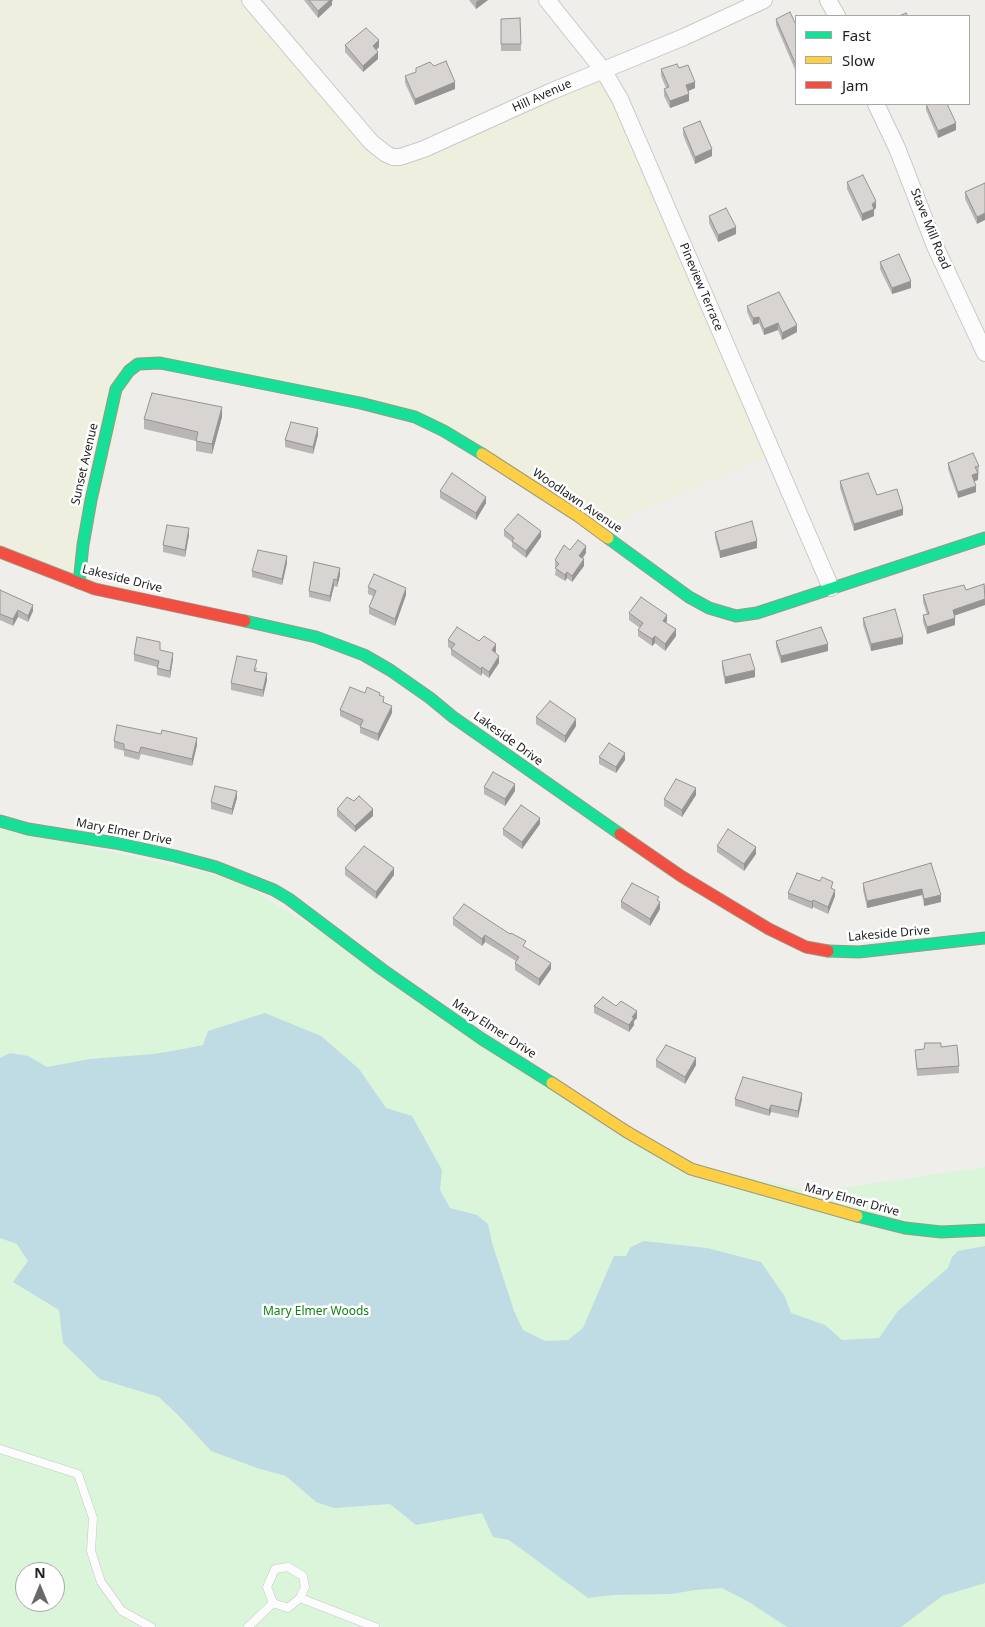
<!DOCTYPE html>
<html>
<head>
<meta charset="utf-8">
<style>
  body { margin:0 }
  #map { position:relative; width:985px; height:1627px; overflow:hidden; background:#f0eeeb; font-family:"Noto Sans",sans-serif }
  canvas { display:block }
  .legend { position:absolute; left:795px; top:15px; width:175px; height:90px; box-sizing:border-box; background:#fff; border:1px solid #a7a7a7; margin:0; padding:6px 9px; list-style:none; font-size:15px; color:#222 }
  .legend li { display:flex; align-items:center; gap:10px; height:25px }
  .legend b { width:25px; border:1px solid #a7a7a7 }
  .north { position:absolute; left:15px; top:1562px; width:50px; height:50px; box-sizing:border-box; background:#fff; border:1px solid #a7a7a7; border-radius:50%; rotate:0deg; font-size:14px; font-weight:700; line-height:20px; text-align:center; color:#222 }
  .north::after { content:''; display:block; margin:auto; width:18px; height:22px; background:#6a6968; clip-path:polygon(50% 0,100% 100%,50% 72%,0 100%) }
</style>
</head>
<body>
<div id="map">
<canvas width="985" height="1627"></canvas>
<ul class="legend">
<li><b style="height:6px;background:#16e098"></b>Fast</li>
<li><b style="height:6px;background:#ffcf43"></b>Slow</li>
<li><b style="height:6px;background:#f24e42"></b>Jam</li>
</ul>
<div class="north">N</div>
</div>
<script>
const context = document.querySelector('canvas').getContext('2d');
context.lineJoin = 'round';
function fillPath(path, color) { context.fillStyle = color; context.fill(path, 'evenodd'); }
const shape = rows => new Path2D(rows.map(r => 'M' + r).join(''));
function trace(path, color, width, dash) { context.strokeStyle = color; context.lineWidth = width; context.lineCap = dash ? 'butt' : 'round'; context.setLineDash(dash || []); context.stroke(path); }
function label(font, color, halo, rows, align = 'center') {
  context.font = font + ' "Noto Sans",sans-serif'; context.lineWidth = 5; context.setLineDash([]); context.textBaseline = 'middle'; context.strokeStyle = halo; context.fillStyle = color; for (const [text, x, y, turn = 0] of rows) {
    context.save(); context.translate(x, y); context.rotate((+turn || 0) * Math.PI / 180); context.textAlign = isNaN(turn) ? turn : align; if (halo) context.strokeText(text, 0, 0); context.fillText(text, 0, 0); context.restore();
  }
}
const farmland = shape([
  [0,0,254,0,395,156,603,66,773,454,594,531,399,410,134,365,78,580,0,549]
]);
const park = shape([
  [0,828,213,874,244,884,687,1163,813,1192,985,1167,985,1627,0,1627],
  [25,1572,55,1572,55,1602,25,1602]
]);
const water = shape([
  [265,1013,321,1036,359,1069,386,1108,412,1116,442,1170,440,1190,450,1208,477,1215,488,1224,492,1243,514,1311,523,1330,545,1341,568,1340,583,1328,614,1256,626,1256,631,1247,644,1241,707,1248,761,1262,785,1297,791,1313,825,1325,842,1340,879,1338,898,1311,948,1268,952,1257,958,1251,985,1246,985,1583,942,1596,901,1627,787,1627,749,1602,722,1588,695,1590,672,1594,613,1595,588,1598,509,1540,493,1537,482,1513,416,1525,390,1504,334,1508,316,1502,286,1476,257,1468,211,1451,178,1415,159,1397,100,1379,63,1343,59,1310,13,1282,28,1261,17,1244,0,1238,0,1058,10,1053,28,1056,47,1067,90,1059,154,1054,183,1049,203,1045,208,1031]
]);
const lane = shape([
  [0,1449,78,1474,93,1518,91,1551,101,1582,122,1611,151,1627],
  [288,1567,303,1576,305,1587,300,1598,288,1608,273,1603,267,1587,275,1569,288,1567],
  [300,1598,375,1627],
  [248,1627,273,1603]
]);
const street = shape([
  [250,0,371,142,386,154,393,157,400,157,424,149,550,92,684,37,764,0],
  [547,0,603,70,620,99,831,588],
  [828,0,837,16],
  [876,104,897,148,935,246,985,353]
]);
const fast = shape([
  [608,538,689,597,709,608,736,616,757,613,985,538],
  [79,583,83,545,91,500,116,389,129,371,138,364,160,363,360,403,415,417,444,431,482,454],
  [245,621,316,637,364,655,390,670,430,698,453,717,620,834],
  [0,821,28,829,115,843,175,856,216,867,274,890,289,899,383,970,482,1039,552,1083],
  [828,951,859,952,985,938],
  [857,1216,905,1228,941,1232,985,1230]
]);
const slow = shape([
  [482,454,578,516,608,538],
  [552,1083,627,1132,691,1169,857,1216]
]);
const jam = shape([
  [0,552,95,589,245,621],
  [620,834,681,876,769,929,806,947,828,951]
]);
const wall = shape([
  [304,0,333,0,332,1,332,5,318,18],
  [469,0,488,0,476,9],
  [520,18,521,51,501,51,501,19],
  [776,19,796,25,796,72,776,25],
  [345,45,379,47,376,50,378,59,363,72,345,52],
  [661,69,695,88,688,91,689,101,670,108,664,96,664,89,666,88,661,76],
  [405,76,455,89,415,105,405,83],
  [926,104,956,130,938,138,926,110],
  [683,128,712,156,695,164,683,135],
  [847,182,876,208,874,210,874,216,862,221,847,189],
  [985,183,977,224,965,199,965,192],
  [709,216,736,234,718,242,709,223],
  [880,262,911,288,892,294,880,269],
  [747,306,797,332,782,340,778,330,764,335,759,323,753,325,747,312],
  [222,417,212,454,196,451,196,441,144,429,144,419],
  [318,435,313,454,285,447,285,440],
  [948,463,979,466,978,480,974,481,976,492,958,498,948,469],
  [840,481,877,495,903,515,854,531,840,488],
  [440,491,486,503,476,520,440,498],
  [504,530,541,537,526,558,512,547,512,542,504,536],
  [715,532,757,548,720,558,715,538],
  [189,535,185,557,163,552,163,545],
  [570,550,586,553,583,558,584,566,572,582,567,578,565,581,555,575,556,568,555,566,555,560],
  [287,563,282,585,252,577,252,571],
  [340,575,337,587,334,586,330,602,309,597,309,591],
  [985,585,985,605,954,616,955,625,927,634,923,622,923,615,927,615,923,602,923,595,966,590],
  [368,587,406,595,395,626,369,614,369,607,373,596,368,594],
  [0,590,33,611,28,622,18,617,13,626,0,620],
  [629,613,667,621,666,623,676,636,665,651,655,643,652,646,638,636,638,630,640,628,629,620],
  [863,618,903,644,871,651,863,625],
  [448,640,479,641,496,651,495,653,499,663,489,678,482,673,481,676,451,655,451,649,448,647],
  [776,641,828,651,781,663,776,647],
  [134,654,173,659,170,678,157,675,157,667,134,661],
  [722,661,755,677,725,684,722,668],
  [257,667,256,671,267,680,263,697,231,690,231,683],
  [365,693,380,695,384,702,392,713,378,741,360,733,360,726,340,716,340,710],
  [536,717,576,726,565,743,536,724],
  [114,741,197,745,192,766,141,754,139,760,124,756,124,751,114,748],
  [599,757,625,760,616,773,599,764],
  [484,787,515,791,505,806,484,794],
  [696,795,682,817,664,806,664,799],
  [237,798,232,815,211,809,211,802],
  [354,801,373,816,355,832,337,816,337,809],
  [540,824,522,849,503,835,503,829],
  [717,846,756,854,744,871,717,852],
  [931,863,941,902,924,906,922,895,867,908,863,890,863,883],
  [345,868,394,875,376,899,345,875],
  [833,889,835,896,828,914,813,907,812,909,788,899,788,893],
  [621,901,659,902,660,909,650,926,621,908],
  [453,918,526,948,551,969,539,986,515,970,515,963,516,961,485,942,482,946,453,925],
  [594,1006,616,1006,637,1018,634,1021,634,1025,629,1032,594,1013],
  [915,1050,959,1066,959,1073,917,1076],
  [656,1060,696,1065,685,1084,656,1067],
  [735,1099,802,1099,798,1118,771,1112,769,1116,735,1106]
]);
const shadedWall = shape([
  [330,0,333,0,332,1,332,5,318,18,318,11],
  [479,0,488,0,476,9,476,2],
  [379,40,379,47,373,53,373,46],
  [378,52,378,59,363,72,363,66],
  [455,82,455,89,415,105,415,99],
  [695,82,695,88,686,92,686,85],
  [689,94,689,101,670,108,670,101],
  [956,123,956,130,938,138,938,131],
  [712,149,712,156,695,164,695,157],
  [876,201,876,208,874,210,874,216,862,221,862,214],
  [985,213,985,220,977,224,977,217],
  [736,227,736,234,718,242,718,235],
  [911,281,911,288,892,294,892,288],
  [759,317,759,323,753,325,753,318],
  [778,323,778,330,764,335,764,329],
  [797,325,797,332,782,340,782,333],
  [222,407,222,417,212,454,212,444],
  [318,428,318,435,313,454,313,447],
  [978,473,978,480,972,482,972,475],
  [976,486,976,492,958,498,958,492],
  [486,497,486,503,476,520,476,513],
  [903,509,903,515,854,531,854,524],
  [189,528,189,535,185,557,185,550],
  [541,531,541,537,526,558,526,551],
  [757,541,757,548,720,558,720,551],
  [586,546,586,553,579,563,579,556],
  [287,556,287,563,282,585,282,579],
  [584,559,584,566,572,582,572,576],
  [340,568,340,575,337,587,337,580],
  [567,572,567,578,565,581,565,575],
  [334,579,334,586,330,602,330,596],
  [406,588,406,595,395,626,395,619],
  [985,599,985,605,953,616,953,610],
  [33,605,33,611,28,622,28,616],
  [18,610,18,617,13,626,13,619],
  [667,615,667,621,663,627,663,621],
  [955,618,955,625,927,634,927,627],
  [676,629,676,636,665,651,665,644],
  [655,636,655,643,652,646,652,639],
  [903,637,903,644,871,651,871,644],
  [496,644,496,651,492,657,492,650],
  [828,644,828,651,781,663,781,656],
  [173,653,173,659,170,678,170,671],
  [499,656,499,663,489,678,489,672],
  [482,667,482,673,481,676,481,669],
  [755,670,755,677,725,684,725,677],
  [267,673,267,680,263,697,263,690],
  [392,706,392,713,378,741,378,734],
  [576,719,576,726,565,743,565,736],
  [197,738,197,745,192,766,192,759],
  [625,753,625,760,616,773,616,767],
  [515,784,515,791,505,806,505,799],
  [696,788,696,795,682,817,682,810],
  [237,791,237,798,232,815,232,809],
  [373,809,373,816,355,832,355,826],
  [540,818,540,824,522,849,522,842],
  [756,847,756,854,744,871,744,864],
  [394,868,394,875,376,899,376,892],
  [922,889,922,895,867,908,867,901],
  [835,890,835,896,828,914,828,907],
  [941,895,941,902,924,906,924,899],
  [813,900,813,907,812,909,812,902],
  [660,902,660,909,650,926,650,919],
  [485,935,485,942,482,946,482,939],
  [551,963,551,969,539,986,539,979],
  [637,1011,637,1018,634,1021,634,1025,629,1032,629,1025,632,1017],
  [696,1058,696,1065,685,1084,685,1077],
  [802,1093,802,1099,798,1118,798,1111],
  [771,1105,771,1112,769,1116,769,1110]
]);
const building = shape([
  [309,0,330,0,318,11,309,0],
  [790,12,796,25,796,65,776,19,790,12],
  [906,13,908,16,899,16,906,13],
  [520,18,521,44,501,44,501,19,520,18],
  [366,28,379,40,373,46,378,52,363,66,345,45,366,28],
  [446,61,455,82,415,99,405,76,416,72,416,68,430,62,434,66,446,61],
  [677,64,679,68,688,65,695,82,686,85,689,94,670,101,664,89,669,87,661,69,677,64],
  [926,104,947,104,956,123,938,131,926,104],
  [700,121,712,149,695,157,683,128,700,121],
  [863,175,876,201,872,204,874,209,862,214,847,182,863,175],
  [985,183,985,213,977,217,965,192,985,183],
  [726,208,736,227,718,235,709,216,726,208],
  [899,254,911,281,892,288,880,262,899,254],
  [779,292,797,325,782,333,778,323,764,329,759,317,753,318,747,306,779,292],
  [152,393,222,407,212,444,196,441,198,432,144,419,152,393],
  [291,422,318,428,313,447,285,440,291,422],
  [973,453,979,466,975,467,978,473,972,475,976,486,958,492,948,463,973,453],
  [452,473,486,497,476,513,440,491,452,473],
  [868,473,877,495,897,489,903,509,854,524,840,481,868,473],
  [518,514,541,531,526,551,512,541,514,538,504,530,518,514],
  [752,521,757,541,720,551,715,532,752,521],
  [167,525,189,528,185,550,163,545,167,525],
  [578,540,586,546,579,556,584,559,572,576,567,572,565,575,555,568,559,564,555,560,564,545,570,550,578,540],
  [258,550,287,556,282,579,252,571,258,550],
  [314,562,340,568,337,580,334,579,330,596,309,591,314,562],
  [374,574,406,588,395,619,369,607,376,591,368,587,374,574],
  [984,584,985,599,953,610,955,618,927,627,923,615,929,614,923,595,964,585,966,590,984,584],
  [0,590,33,605,28,616,18,610,13,619,0,614,0,590],
  [641,597,667,615,663,621,676,629,665,644,655,636,652,639,638,630,643,623,629,613,641,597],
  [895,609,903,637,871,644,863,618,895,609],
  [457,627,479,641,484,636,496,644,492,650,499,656,489,672,482,667,481,669,451,649,455,644,448,640,457,627],
  [821,627,828,644,781,656,776,641,821,627],
  [137,637,160,642,160,650,173,653,170,671,157,668,159,661,134,654,137,637],
  [750,654,755,670,725,677,722,661,750,654],
  [237,656,257,660,254,671,267,673,263,690,231,683,237,656],
  [350,687,365,693,367,687,380,693,379,695,384,697,383,702,392,706,378,734,360,727,363,720,340,710,350,687],
  [550,701,576,719,565,736,536,717,550,701],
  [117,725,161,734,162,730,197,738,192,759,141,747,139,753,124,749,124,744,114,741,117,725],
  [609,743,625,753,616,767,599,757,609,743],
  [493,772,515,784,505,799,484,787,493,772],
  [676,779,696,788,682,810,664,799,676,779],
  [215,786,237,791,232,809,211,802,215,786],
  [359,796,373,809,355,826,337,809,347,797,354,801,359,796],
  [521,805,540,818,522,842,503,829,521,805],
  [728,829,756,847,744,864,717,846,728,829],
  [364,846,394,868,376,892,345,868,364,846],
  [931,863,941,895,924,899,922,889,867,901,863,883,931,863],
  [797,873,820,881,822,877,833,882,831,888,835,890,828,907,813,900,812,902,788,893,797,873],
  [632,883,659,897,657,900,660,902,650,919,621,901,632,883],
  [464,904,510,934,511,933,526,941,523,946,551,963,539,979,515,963,519,957,485,935,482,939,453,918,464,904],
  [603,997,616,1006,621,1001,637,1011,632,1017,634,1018,629,1025,594,1006,603,997],
  [925,1043,941,1043,941,1047,957,1045,959,1066,917,1069,915,1050,924,1049,925,1043],
  [666,1045,696,1058,685,1077,656,1060,666,1045],
  [743,1077,802,1093,798,1111,771,1105,769,1110,735,1099,743,1077]
]);
const streetNames = [
  ["Hill Avenue",542,96,-24],
  ["Stave Mill Road",930,229,68],
  ["Pineview Terrace",701,287,67],
  ["Sunset Avenue",85,464,-77],
  ["Woodlawn Avenue",577,501,34],
  ["Lakeside Drive",122,579,14],
  ["Lakeside Drive",508,739,36],
  ["Mary Elmer Drive",124,832,11],
  ["Lakeside Drive",889,934,-5],
  ["Mary Elmer Drive",494,1029,33],
  ["Mary Elmer Drive",852,1200,15]
];
const parkNames = [
  ["Mary Elmer Woods",316,1312]
];
fillPath(farmland, '#efefdf');
fillPath(park, '#daf5da');
fillPath(water, '#bfdbe3');
trace(lane, '#c9c8c7', 9);
trace(street, '#c9c8c7', 18);
trace(fast, '#999a82', 13);
trace(slow, '#999a82', 13);
trace(jam, '#999a82', 13);
trace(lane, '#fdfcfc', 8);
trace(street, '#fdfcfc', 16);
trace(fast, '#16e098', 11);
trace(slow, '#ffcf43', 11);
trace(jam, '#f24e42', 11);
fillPath(wall, '#b9b6b5');
fillPath(shadedWall, '#969493');
fillPath(building, '#d7d4d2');
trace(building, '#969493', 1);
label('12px', '#222', '#fff', streetNames);
label('12px', '#0c8416', '#fff', parkNames);
</script>
</body>
</html>
